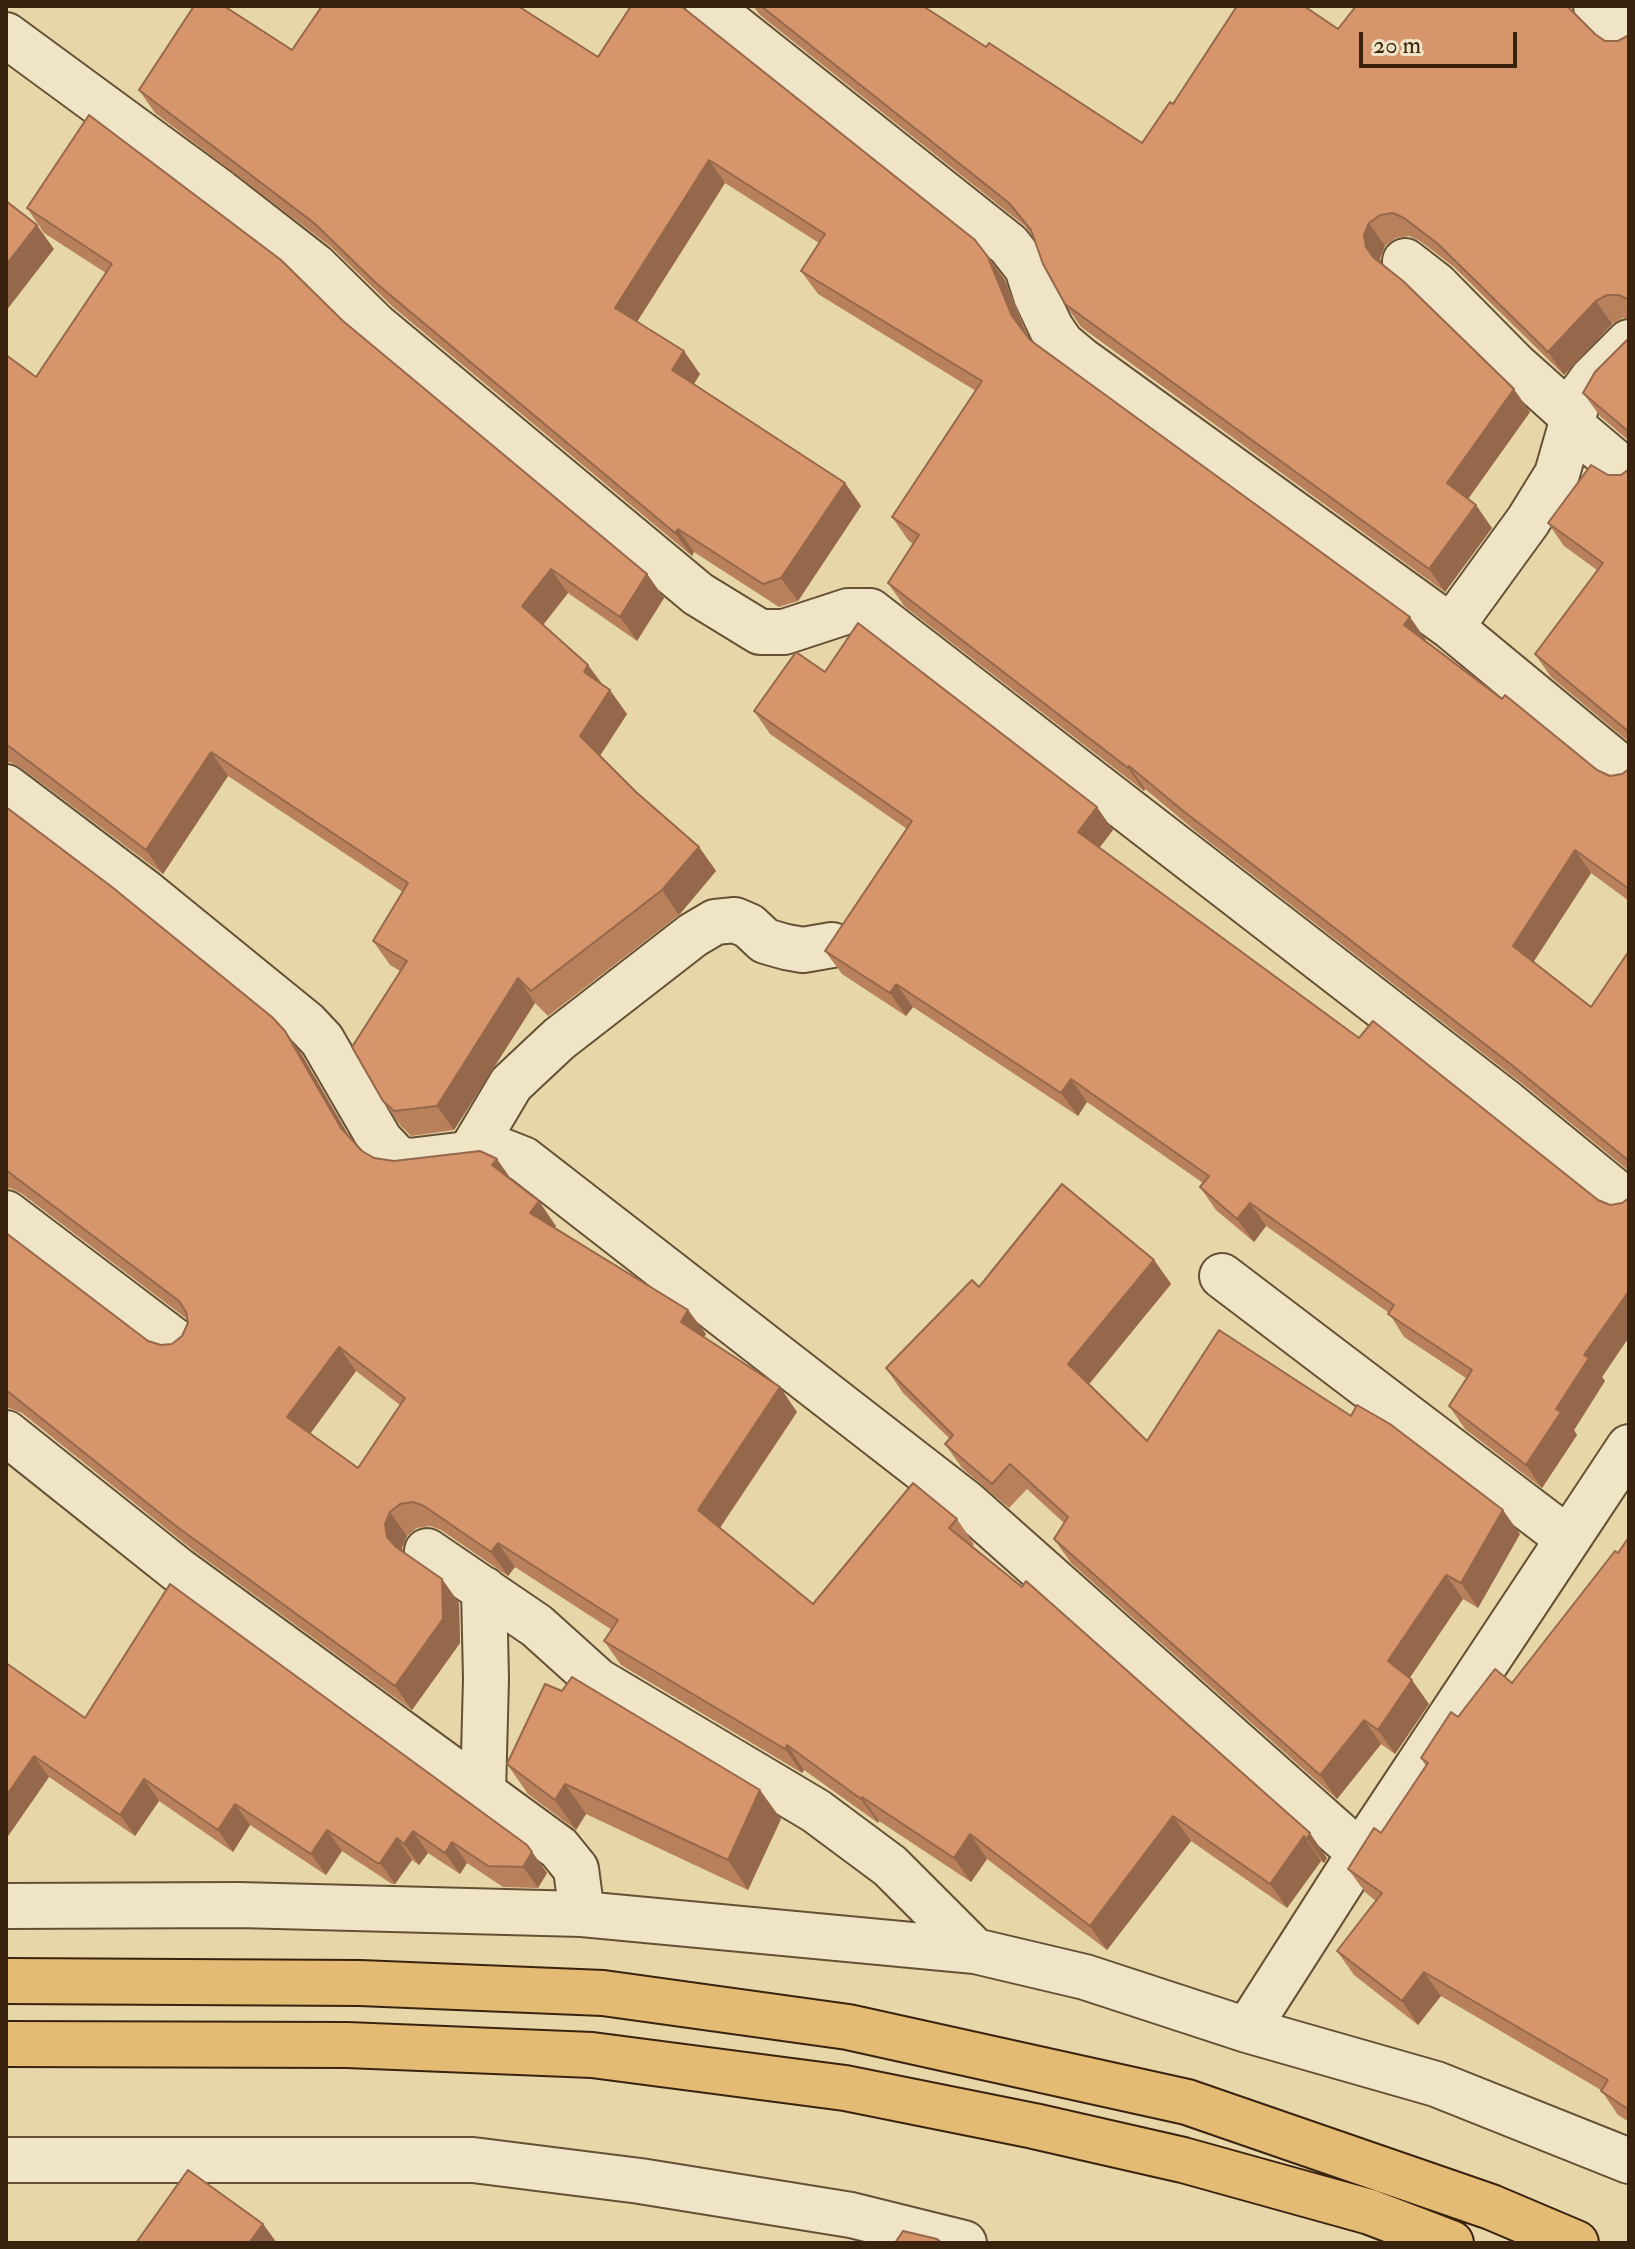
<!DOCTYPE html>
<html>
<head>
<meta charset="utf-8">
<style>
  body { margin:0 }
  #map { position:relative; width:1635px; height:2249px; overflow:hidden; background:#e7d6a8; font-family:"IM FELL Double Pica",serif }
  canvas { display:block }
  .frame { position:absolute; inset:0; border:8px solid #3a230e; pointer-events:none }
  .scale { position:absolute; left:1359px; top:32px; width:158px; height:36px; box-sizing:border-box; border:4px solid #3a230e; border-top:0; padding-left:10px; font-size:24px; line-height:28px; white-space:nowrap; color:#3a230e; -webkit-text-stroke:6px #efe4c6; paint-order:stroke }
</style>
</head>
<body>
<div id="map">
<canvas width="1635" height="2249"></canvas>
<div class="frame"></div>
<div class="scale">20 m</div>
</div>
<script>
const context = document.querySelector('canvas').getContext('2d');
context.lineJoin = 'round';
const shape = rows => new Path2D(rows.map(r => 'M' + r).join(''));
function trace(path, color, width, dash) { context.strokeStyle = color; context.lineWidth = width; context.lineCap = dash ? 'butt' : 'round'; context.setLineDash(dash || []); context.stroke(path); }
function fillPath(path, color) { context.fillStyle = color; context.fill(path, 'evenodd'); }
const street = shape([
  [708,6,1009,245,1027,268,1036,296,1051,328,1062,344,1080,359,1451,627,1629,774],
  [1596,6,1629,40],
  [6,35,220,192,315,266,376,326,698,594,760,632,784,632,848,611,870,611,1508,1104,1629,1203],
  [1405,261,1436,285,1516,366,1572,416],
  [1570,424,1629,474],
  [1451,627,1528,521,1557,474,1579,397,1592,379,1629,342],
  [6,787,145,892,306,1023,322,1040,380,1140,397,1158,409,1161,500,1150,523,1159,966,1503,1360,1853],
  [470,1153,511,1084,559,1039,693,935,715,922,735,920,749,926,765,941,786,947,803,950,832,945],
  [6,1213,180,1345],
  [1222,1276,1567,1538],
  [6,1433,178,1570,559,1848,576,1869,582,1914],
  [427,1551,537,1626,598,1681,816,1811,890,1866,975,1951],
  [483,1793,486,1679,484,1589],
  [6,1906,239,1905,582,1914,975,1951,1085,1977,1247,2030,1360,1853,1629,1447],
  [1247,2030,1436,2084,1629,2161],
  [6,2160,473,2160,640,2181,851,2215,964,2243]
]);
const highway = shape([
  [6,1981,360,1983,603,1993,848,2027,1187,2102,1491,2207,1576,2243],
  [6,2044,347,2045,592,2055,845,2088,1034,2126,1183,2160,1370,2212,1451,2243]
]);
const wall = shape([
  [753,6,923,6,986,47,1142,143,1173,104,1338,29,1572,10,1595,34,1605,41,1618,41,1629,35,1629,318,1623,318,1612,324,1564,375,1454,267,1420,241,1409,236,1396,238,1385,246,1380,258,1381,263,1530,412,1468,499,1492,528,1445,592,1081,327,1065,304,1033,236,1025,226,760,15],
  [684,9,988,257,1005,280,1030,340,1597,770,1610,776,1622,774,1629,769,1629,901,1591,873,1533,962,1591,1007,1629,951,1629,1171,1524,1085,1198,833,1145,789,1144,791,904,606,888,583,913,544,908,540,892,517,976,391,818,294,801,271,819,243,725,183,637,322,700,374,694,384,845,483,861,506,798,601,779,607,694,552,692,556,393,307,330,246,155,113,139,90,292,50,598,57],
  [27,208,343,321,647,574,664,598,637,641,568,593,543,625,602,685,627,714,600,756,636,792,699,847,716,871,679,915,548,1016,535,1003,454,1130,411,1136,400,1125,383,1101,400,971,390,965,373,941,403,892,228,776,163,874,20,767,10,762,6,763,6,355,36,377,106,273,44,233],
  [1629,338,1629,441,1600,416,1583,393],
  [1629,469,1629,742,1551,677,1535,654,1597,570,1564,546,1548,523,1608,475,1621,475],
  [825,672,1113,830,1099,848,1359,1038,1598,1200,1610,1205,1622,1203,1629,1198,1629,1337,1602,1377,1605,1381,1574,1430,1577,1435,1542,1488,1465,1429,1449,1406,1466,1378,1404,1337,1389,1313,1266,1226,1254,1242,1216,1210,1200,1187,1203,1183,1087,1102,1078,1116,913,1007,906,1016,842,974,825,951,907,829,770,734,754,711],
  [6,807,285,1031,302,1055,349,1137,362,1151,374,1158,511,1180,556,1226,555,1227,688,1310,706,1334,704,1337,797,1412,720,1528,813,1604,957,1519,974,1544,972,1547,1022,1587,1026,1581,1327,1858,1324,1863,1321,1861,1287,1908,1191,1841,1107,1950,987,1859,971,1882,879,1821,878,1823,804,1770,802,1773,621,1665,604,1641,612,1630,515,1567,508,1576,441,1530,430,1526,417,1528,407,1536,402,1548,403,1552,442,1579,459,1603,460,1643,412,1710,193,1550,22,1413,9,1408,6,1409,6,1233,148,1341,161,1345,172,1344,182,1336,188,1323,187,1319,21,1193,10,1188,6,1189],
  [356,1371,400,1405,358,1468,310,1434],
  [1154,1260,1171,1284,1089,1384,1147,1441,1520,1534,1478,1608,1463,1599,1409,1678,1429,1704,1395,1754,1381,1744,1337,1799,1071,1563,1054,1539,1064,1523,1027,1489,1009,1508,962,1468,945,1444,950,1439,903,1393,886,1368,979,1287],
  [1629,1537,1629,2122,1618,2115,1601,2090,1441,1996,1418,2025,1354,1975,1337,1951,1376,1901,1365,1892,1348,1869,1381,1833,1426,1766,1421,1758,1458,1717,1512,1683,1618,1553],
  [6,1663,85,1718,532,1852,547,1873,538,1888,503,1887,467,1863,460,1874,428,1853,419,1865,412,1860,395,1884,392,1884,342,1851,326,1875,250,1825,233,1852,159,1801,135,1836,49,1777,6,1839],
  [507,1764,781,1819,748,1890,586,1814,576,1830,528,1794]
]);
const shadedWall = shape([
  [709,160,725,183,631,331,615,308],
  [1369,223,1385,246,1380,258,1382,270,1366,247,1364,235],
  [37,225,54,249,6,311,6,265],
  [988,257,1005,280,1028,339,1012,316],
  [1596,301,1612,324,1564,375,1548,352],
  [684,351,700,374,688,393,672,370],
  [1514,389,1530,412,1463,506,1447,483],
  [845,483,861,506,798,601,781,578],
  [1476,505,1492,528,1445,592,1429,569],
  [678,529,694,552,692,556,675,533],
  [551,569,568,593,539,630,522,606],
  [647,574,664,598,637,641,620,617],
  [1410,617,1426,640,1420,648,1404,625],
  [588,665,606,689,584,672],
  [610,690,627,714,597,760,580,736],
  [211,752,228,776,163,874,146,850],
  [1129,766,1145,789,1144,791,1128,768],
  [1097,807,1113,830,1094,855,1078,832],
  [699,847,716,871,679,915,662,890],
  [1575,850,1591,873,1529,969,1513,946],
  [518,978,535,1003,454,1130,437,1106],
  [896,984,913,1007,906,1016,890,993],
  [285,1031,302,1055,359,1153,341,1128],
  [1071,1079,1087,1102,1078,1116,1061,1093],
  [497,1159,514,1183,492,1165],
  [539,1201,556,1226,547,1237,530,1213],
  [1250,1203,1266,1226,1254,1242,1237,1219],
  [1154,1260,1171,1284,1085,1389,1068,1364],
  [1629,1291,1629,1337,1602,1377,1605,1381,1574,1430,1577,1435,1542,1488,1526,1465,1584,1355],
  [688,1310,706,1334,698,1346,681,1322],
  [339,1347,356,1371,304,1442,287,1417],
  [780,1387,797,1412,715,1535,698,1510],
  [1503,1510,1520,1534,1478,1608,1461,1583],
  [390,1512,407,1536,402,1548,404,1561,387,1537,385,1524],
  [498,1543,515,1567,508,1576,491,1552],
  [1446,1575,1463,1599,1405,1685,1388,1661],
  [442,1579,459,1603,460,1643,412,1710,395,1686],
  [1412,1680,1429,1704,1395,1754,1378,1730],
  [1364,1720,1381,1744,1337,1799,1320,1775],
  [787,1745,804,1770,802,1773,785,1749],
  [34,1756,49,1777,6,1839,6,1796],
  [144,1779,159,1801,135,1836,120,1815],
  [565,1784,586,1814,576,1830,555,1800],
  [760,1790,781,1819,748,1890,728,1860],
  [862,1797,879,1821,878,1823,861,1799],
  [235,1804,250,1825,233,1852,218,1830],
  [1173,1816,1191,1841,1107,1950,1090,1926],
  [327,1830,342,1851,326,1875,311,1854],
  [413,1831,428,1853,419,1865,404,1844],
  [1310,1833,1327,1858,1324,1863,1307,1839],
  [970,1834,987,1859,971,1882,954,1858],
  [1304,1836,1321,1861,1287,1908,1270,1884],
  [397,1838,412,1860,395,1884,380,1863],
  [452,1842,467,1863,460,1874,445,1853],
  [532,1852,547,1873,538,1888,523,1867],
  [1424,1972,1441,1996,1418,2025,1402,2001],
  [263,2224,277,2243,249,2243]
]);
const building = shape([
  [194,6,224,6,292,50,322,6,518,6,598,57,631,6,681,6,975,240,988,257,1012,316,1030,340,1410,617,1404,625,1502,699,1505,695,1597,770,1610,776,1622,774,1629,769,1629,889,1575,850,1513,946,1591,1007,1629,951,1629,1161,1508,1062,1182,810,1129,766,1128,768,888,583,919,535,892,517,982,381,801,271,825,234,709,160,615,308,684,351,672,370,845,483,781,578,763,584,678,529,675,533,377,284,314,223,139,90,194,6],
  [761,6,923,6,986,47,989,43,1142,143,1170,102,1173,104,1237,6,1304,6,1338,29,1356,6,1567,6,1595,34,1605,41,1618,41,1629,35,1629,300,1619,295,1607,295,1596,301,1548,352,1438,244,1404,218,1393,213,1380,215,1369,223,1364,235,1366,247,1373,257,1403,281,1514,389,1447,483,1476,505,1429,569,1065,304,1043,264,1031,230,1009,203,761,6],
  [89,115,281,260,343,321,647,574,620,617,551,569,522,606,588,665,584,672,610,690,580,736,636,792,699,847,662,890,531,991,518,978,437,1106,394,1111,383,1101,352,1047,407,961,373,941,408,883,211,752,146,850,6,744,6,355,36,377,112,264,27,208,89,115],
  [6,201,37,225,6,265,6,201],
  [1629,338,1629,432,1583,393,1595,372,1629,338],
  [1591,465,1608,475,1621,475,1629,469,1629,732,1535,654,1603,563,1548,523,1591,465],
  [858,623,1097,807,1078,832,1359,1038,1373,1021,1598,1200,1610,1205,1622,1203,1629,1198,1629,1291,1584,1355,1589,1358,1556,1409,1561,1412,1526,1465,1449,1406,1472,1370,1388,1314,1394,1305,1250,1203,1237,1219,1200,1187,1209,1176,1071,1079,1061,1093,896,984,890,993,825,951,912,821,754,711,796,652,825,672,858,623],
  [6,807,112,887,272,1017,285,1031,341,1128,362,1151,374,1158,394,1161,480,1151,493,1157,497,1159,492,1165,539,1201,530,1213,688,1310,681,1322,780,1387,698,1510,813,1604,913,1483,957,1519,949,1528,1022,1587,1026,1581,1310,1833,1307,1839,1304,1836,1270,1884,1173,1816,1090,1926,970,1834,954,1858,862,1797,861,1799,787,1745,785,1749,604,1641,618,1620,498,1543,491,1552,424,1506,413,1502,400,1504,390,1512,385,1524,387,1537,396,1547,442,1579,443,1619,395,1686,176,1526,6,1390,6,1233,148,1341,161,1345,172,1344,182,1336,188,1323,186,1312,179,1301,6,1170,6,807],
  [339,1347,405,1398,358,1468,287,1417,339,1347],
  [1062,1184,1154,1260,1068,1364,1147,1441,1219,1330,1351,1416,1357,1405,1390,1424,1503,1510,1461,1583,1446,1575,1388,1661,1412,1680,1378,1730,1364,1720,1320,1775,1054,1539,1068,1517,1010,1464,992,1484,945,1444,953,1435,886,1368,972,1280,979,1287,1062,1184],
  [1629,1537,1629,2110,1601,2091,1608,2080,1424,1972,1402,2001,1337,1951,1382,1893,1348,1869,1374,1828,1381,1833,1428,1763,1421,1758,1451,1712,1458,1717,1495,1669,1512,1683,1615,1551,1618,1553,1629,1537],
  [170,1584,527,1845,532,1852,523,1867,488,1866,452,1842,445,1853,413,1831,404,1844,397,1838,380,1863,377,1863,327,1830,311,1854,235,1804,218,1830,144,1779,120,1815,34,1756,6,1796,6,1663,85,1718,170,1584],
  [572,1677,760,1790,728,1860,565,1784,555,1800,507,1764,545,1684,562,1691,572,1677],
  [188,2170,263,2224,249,2243,136,2243,188,2170],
  [903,2231,937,2239,942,2243,895,2243,903,2231]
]);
trace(street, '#655034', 48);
trace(highway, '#3a230e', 48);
trace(street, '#efe4c6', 44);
trace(highway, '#e4bb74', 44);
fillPath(wall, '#b9805c');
fillPath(shadedWall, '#96684b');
fillPath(building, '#d7956b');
trace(building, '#96684b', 2);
</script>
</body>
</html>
